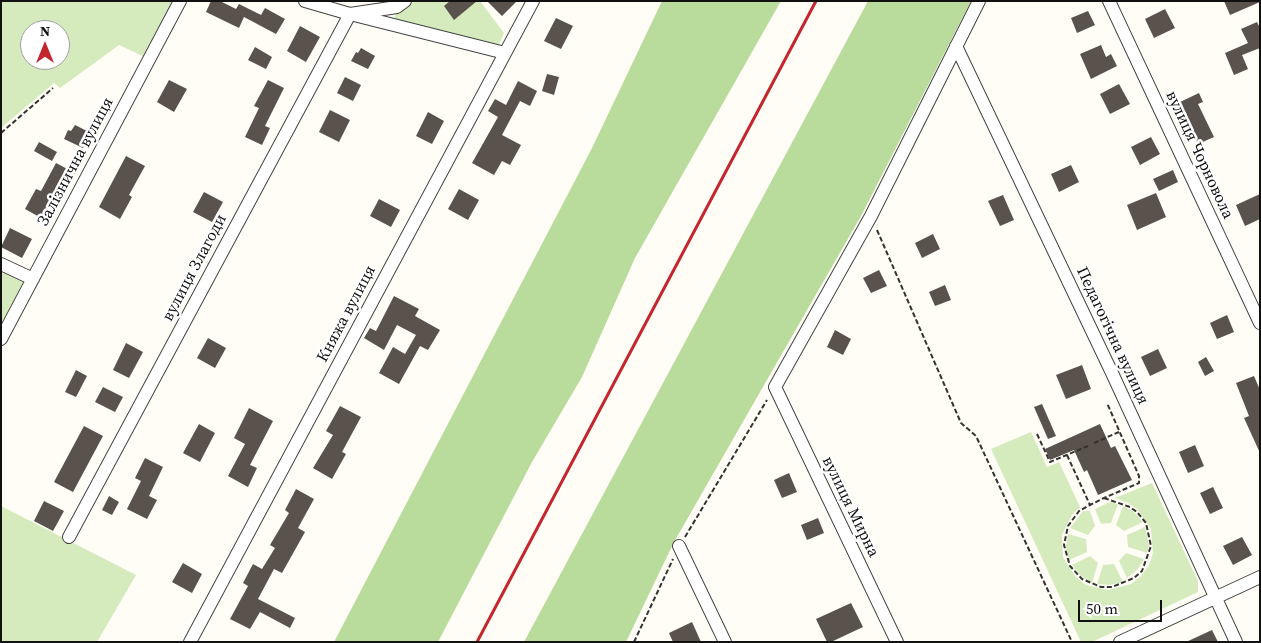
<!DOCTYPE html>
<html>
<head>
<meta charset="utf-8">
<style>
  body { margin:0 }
  #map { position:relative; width:1261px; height:643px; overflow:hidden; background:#fffdf5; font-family:"Source Serif 4",serif }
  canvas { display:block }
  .frame { position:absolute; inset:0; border:2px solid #111; pointer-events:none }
  .north { position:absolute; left:20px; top:20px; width:50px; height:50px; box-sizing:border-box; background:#fff; border:1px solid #a0a0a0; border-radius:50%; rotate:0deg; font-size:14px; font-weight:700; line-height:20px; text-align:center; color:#111 }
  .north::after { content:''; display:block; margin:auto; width:18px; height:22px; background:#c4262e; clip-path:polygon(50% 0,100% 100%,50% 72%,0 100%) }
  .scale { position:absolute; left:1078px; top:600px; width:84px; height:22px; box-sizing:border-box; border:2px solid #111; border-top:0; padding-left:6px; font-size:15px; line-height:18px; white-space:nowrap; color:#111; -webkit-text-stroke:4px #fff; paint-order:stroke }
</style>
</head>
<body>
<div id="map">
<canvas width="1261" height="643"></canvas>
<div class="frame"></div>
<div class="north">N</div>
<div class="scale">50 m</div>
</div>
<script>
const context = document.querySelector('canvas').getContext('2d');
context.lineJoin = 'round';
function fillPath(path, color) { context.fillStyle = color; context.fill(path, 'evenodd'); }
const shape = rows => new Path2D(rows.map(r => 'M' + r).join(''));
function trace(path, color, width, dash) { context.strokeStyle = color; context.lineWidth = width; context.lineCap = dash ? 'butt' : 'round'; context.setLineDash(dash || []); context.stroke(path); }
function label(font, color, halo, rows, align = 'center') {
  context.font = font + ' "Source Serif 4",serif'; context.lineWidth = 5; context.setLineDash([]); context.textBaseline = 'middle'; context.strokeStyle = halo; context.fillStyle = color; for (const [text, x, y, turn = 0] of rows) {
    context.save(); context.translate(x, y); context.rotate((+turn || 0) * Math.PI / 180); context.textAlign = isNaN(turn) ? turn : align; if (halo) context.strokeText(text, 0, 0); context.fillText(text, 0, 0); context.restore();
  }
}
const green = shape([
  [1,1,174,1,145,57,119,45,60,88,54,83,1,128],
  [30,30,60,30,60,60,30,60],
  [414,1,480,1,504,33,498,47,393,20,397,12],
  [1,269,26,281,1,328],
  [1031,432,1047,467,1059,462,1080,507,1072,515,1062,535,1063,557,1075,576,1086,585,1108,590,1131,584,1141,576,1149,565,1153,553,1151,529,1138,510,1128,503,1115,498,1152,483,1198,581,1198,592,1092,642,1081,642,991,449],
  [1110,502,1118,504,1111,523,1101,524,1095,509],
  [1,506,136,575,97,642,1,642],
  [1123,506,1133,511,1143,522,1124,531,1116,525],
  [1083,511,1090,511,1095,526,1088,535,1070,528],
  [1145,527,1149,545,1147,553,1128,547,1127,535],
  [1068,534,1086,539,1087,552,1069,560,1066,547],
  [1126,553,1144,559,1137,570,1127,578,1119,561],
  [1090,556,1098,563,1092,583,1080,575,1072,565],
  [1114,564,1123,582,1109,585,1097,584,1103,565]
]);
const forest = shape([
  [662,1,781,1,635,258,582,377,532,462,438,642,334,642,592,148],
  [868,1,971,1,861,216,674,542,626,642,524,642]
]);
const building = shape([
  [211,1,220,1,236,9,239,4,261,15,265,8,285,19,276,34,244,17,239,28,206,12],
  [450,1,477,1,454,20,444,6],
  [487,1,517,1,502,16],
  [1224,1,1260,1,1260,2,1230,15],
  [1165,9,1175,28,1154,38,1145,19],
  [1088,11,1095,25,1077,33,1071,18],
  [556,18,573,26,561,49,544,41],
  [1257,22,1260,28,1260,48,1242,55,1248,69,1234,75,1225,53,1248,43,1241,29],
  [300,26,320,37,306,62,287,51],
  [1101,45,1106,57,1111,54,1117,66,1091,79,1080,54],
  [255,47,272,57,266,69,248,60],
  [361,48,375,56,368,69,351,61,356,52,358,53],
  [547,74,559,77,554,95,542,91],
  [345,77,361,85,353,101,337,93],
  [169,80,187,89,174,112,157,102],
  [268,80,284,88,265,126,270,128,262,145,245,137,259,108,254,106],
  [518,81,537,91,530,106,520,101,502,135,521,145,510,165,502,161,494,175,472,163,498,117,488,111,495,99,506,105],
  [1119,84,1130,104,1110,114,1100,94],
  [1199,93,1203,102,1198,104,1214,137,1198,144,1178,103],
  [330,110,350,120,339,142,319,132],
  [428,112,444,121,432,144,416,136],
  [75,125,91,133,83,148,64,139,68,130,71,131],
  [1151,137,1160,154,1140,165,1131,147],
  [39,142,57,152,52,161,34,151],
  [126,156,145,166,129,195,132,197,120,219,99,207],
  [56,163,75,173,66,189,61,186,43,219,25,209,36,189,41,191],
  [1071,165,1079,182,1059,192,1051,174],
  [1173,170,1178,182,1159,191,1153,179],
  [459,189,479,200,468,220,448,209],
  [204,192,223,202,212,222,193,212],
  [1156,193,1166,217,1137,230,1127,205],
  [1260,194,1260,219,1245,226,1236,205],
  [1003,195,1014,220,1000,226,988,201],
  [379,199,400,210,391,227,370,216],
  [10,228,32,239,22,258,1,247],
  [933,234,940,249,922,258,915,243],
  [879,270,887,286,871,293,863,278],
  [945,285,951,300,935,306,929,292],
  [394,296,419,309,415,316,440,330,428,350,420,346,399,384,379,373,393,347,405,354,416,335,397,325,384,350,364,338,370,328,376,331],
  [1227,315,1234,332,1217,339,1210,323],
  [835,330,851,339,843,355,827,347],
  [208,338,226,348,215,368,197,358],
  [126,343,143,352,129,378,113,370],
  [1158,349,1167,368,1150,376,1141,357],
  [1206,357,1214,371,1205,376,1198,362],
  [1082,365,1091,389,1066,399,1056,375],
  [76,370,87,376,76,397,65,392],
  [1254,376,1260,390,1260,453,1244,418,1249,416,1236,383],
  [103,387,123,397,115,412,95,402],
  [1042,404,1056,436,1048,439,1034,407],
  [340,406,361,417,342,452,346,454,332,479,313,468,333,435,326,431],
  [249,408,273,421,250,465,257,468,248,487,228,476,245,444,234,438],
  [199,424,215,433,200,462,183,453],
  [1100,424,1111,448,1115,446,1132,480,1098,495,1087,470,1084,472,1074,450,1050,460,1045,449],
  [84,426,103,436,73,492,54,482],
  [1195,445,1204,466,1188,473,1179,452],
  [145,458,163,467,149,496,157,500,147,519,127,509,141,481,135,478],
  [789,473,797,492,782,498,774,480],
  [1213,487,1223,508,1210,514,1200,493],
  [296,489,314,499,298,528,305,532,282,573,274,569,258,599,295,618,290,628,260,612,250,629,230,619,248,586,243,583,253,564,262,569,275,548,270,545,289,513,285,510],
  [109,496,119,502,112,515,102,510],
  [44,501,64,511,53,531,34,521],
  [818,518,824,533,807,540,801,525],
  [1242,537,1252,555,1233,565,1223,546],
  [183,563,202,574,192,593,172,582],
  [851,603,863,627,831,642,827,642,816,619],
  [692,622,701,642,673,642,669,633],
  [1212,630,1218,642,1186,642]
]);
const path = shape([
  [1,133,53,88],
  [877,230,961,423,976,436,1072,642],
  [1037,434,1050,462,1088,446],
  [1094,443,1119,432],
  [1067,455,1090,505],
  [1104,498,1130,507,1137,512,1146,523,1151,546,1142,571,1134,578,1112,587,1101,587,1082,579,1070,566,1064,545,1068,526,1079,511,1090,505,1104,498,1139,483,1139,476,1107,403],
  [685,537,767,400],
  [634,642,673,559]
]);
const minor = shape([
  [305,1,350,14,397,7,405,1],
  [1109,1,1260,323],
  [956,46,1112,373,1236,642],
  [1,264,33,279],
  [1,339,180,1],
  [69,537,350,14,505,53],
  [679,546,725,642],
  [190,642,533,1],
  [897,642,775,387,871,216,979,1],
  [1120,642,1260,577]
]);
const rail = shape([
  [477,642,816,1]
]);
const streetNames = [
  ["вулиця Чорновола",1199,155,65],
  ["Залізнична вулиця",76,162,-62],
  ["вулиця Злагоди",195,268,-62],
  ["Княжа вулиця",347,314,-62],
  ["Педагогічна вулиця",1112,336,65],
  ["вулиця Мирна",850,507,64]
];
fillPath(green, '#d5ebbd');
fillPath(forest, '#b9dc9c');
fillPath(building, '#5a524d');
trace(minor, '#444', 14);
trace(path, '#333', 2, [5, 2.5]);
trace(minor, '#fff', 12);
trace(rail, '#c4262e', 3);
label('16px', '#111', '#fff', streetNames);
</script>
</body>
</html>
